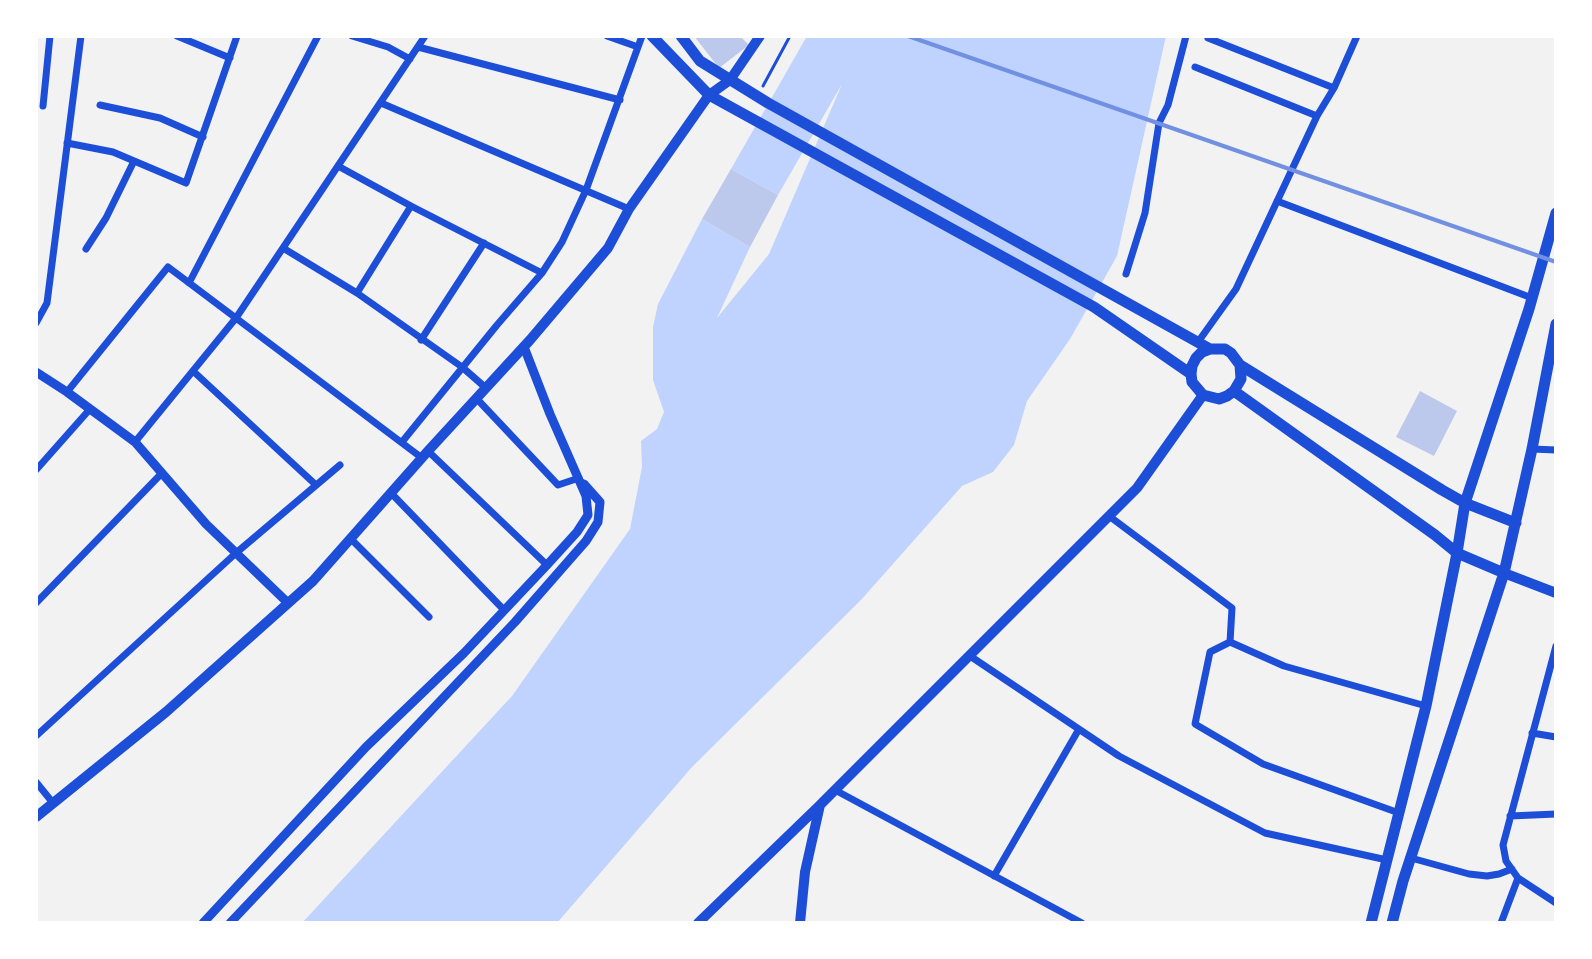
<!DOCTYPE html>
<html>
<head>
<meta charset="utf-8">
<style>
  body { margin:0 }
  #map { position:relative; width:1592px; height:959px; overflow:hidden; background:#f2f2f2; font-family:Inter,sans-serif }
  canvas { display:block }
  .frame { position:absolute; inset:0; border:38px solid #fff; pointer-events:none }
</style>
</head>
<body>
<div id="map">
<canvas width="1592" height="959"></canvas>
<div class="frame"></div>
</div>
<script>
const context = document.querySelector('canvas').getContext('2d');
context.lineJoin = 'round';
function fillPath(path, color) { context.fillStyle = color; context.fill(path, 'evenodd'); }
const shape = rows => new Path2D(rows.map(r => 'M' + r).join(''));
function trace(path, color, width, dash) { context.strokeStyle = color; context.lineWidth = width; context.lineCap = dash ? 'butt' : 'round'; context.setLineDash(dash || []); context.stroke(path); }
const water = shape([
  [807,36,1166,36,1117,256,1070,339,1027,401,1014,445,993,472,962,486,861,600,692,767,557,923,302,923,512,696,630,529,642,467,641,441,657,429,664,412,653,380,653,327,658,304,702,219,750,247,717,318,769,254,842,84,778,195,731,169]
]);
const building = shape([
  [694,36,740,36,749,45,719,68],
  [731,169,778,195,750,247,702,219],
  [1420,391,1457,411,1434,456,1396,437]
]);
const path = shape([
  [763,86,790,36]
]);
const minor = shape([
  [177,36,230,58],
  [352,36,388,47,410,59],
  [607,36,638,47],
  [1208,38,1334,88],
  [418,47,620,100],
  [1195,67,1317,116],
  [381,103,629,209],
  [100,105,160,118,203,137],
  [43,106,50,36],
  [67,143,113,152,186,183,237,36],
  [338,166,411,206,542,273],
  [1277,201,1532,298],
  [283,248,357,293,462,367,486,388],
  [86,249,106,218,134,161],
  [1126,274,1145,213,1159,123,1168,105,1186,36],
  [189,283,318,36],
  [357,293,411,206],
  [36,323,47,303,81,36],
  [421,340,484,243],
  [1198,342,1236,289,1317,116,1334,88,1357,36],
  [193,371,316,485],
  [67,392,168,267,422,458],
  [477,399,558,485,579,478],
  [135,442,236,318,425,36],
  [402,442,497,325,542,273,562,242,586,190,642,36],
  [1532,449,1556,450],
  [428,451,547,565],
  [36,470,90,409],
  [391,493,504,610],
  [1109,516,1232,608,1230,642,1284,666,1426,706],
  [351,539,429,617],
  [36,603,162,473],
  [1230,642,1210,652,1195,724,1263,764,1399,813],
  [1556,646,1503,845,1506,861,1518,878,1556,903],
  [970,656,1119,756,1265,833,1387,860],
  [1532,733,1556,737],
  [36,736,236,553,340,465],
  [36,782,53,803],
  [835,790,1082,923],
  [1510,816,1556,814],
  [1411,858,1469,874,1487,876,1499,874,1512,869],
  [994,876,1079,729],
  [1501,923,1518,878]
]);
const tertiary = shape([
  [36,372,67,392,135,442,206,524,288,603],
  [203,923,366,747,464,653,547,565,577,532,588,515,586,496,550,414,524,347],
  [230,923,515,622,586,541,598,522,600,502,584,484]
]);
const secondary = shape([
  [1504,573,1556,593],
  [36,817,166,712,313,581,428,451,530,340,608,248,629,209,709,95,730,80,760,36],
  [698,923,820,805],
  [800,923,805,872,820,805,1137,488,1203,395]
]);
const primary = shape([
  [652,36,709,95,1094,307,1191,374],
  [681,36,700,61,768,103,1210,349,1225,349,1231,353,1240,365,1241,379,1234,391,1227,396,1219,399,1203,395,1192,382,1191,374,1192,366,1196,358,1202,352,1210,349],
  [1240,365,1442,490,1465,503,1516,523],
  [1234,391,1435,535,1457,553,1504,573],
  [1371,923,1426,706,1457,553,1465,503,1529,309,1556,213],
  [1392,923,1403,881,1504,573,1532,449,1556,324]
]);
const rail = shape([
  [908,36,1556,262]
]);
fillPath(water, '#bfd3fe');
fillPath(building, '#bdc9ec');
trace(path, '#1d4ed8', 3);
trace(minor, '#1d4ed8', 7);
trace(tertiary, '#1d4ed8', 9);
trace(secondary, '#1d4ed8', 10);
trace(primary, '#1d4ed8', 11);
trace(rail, '#7290e2', 4);
</script>
</body>
</html>
